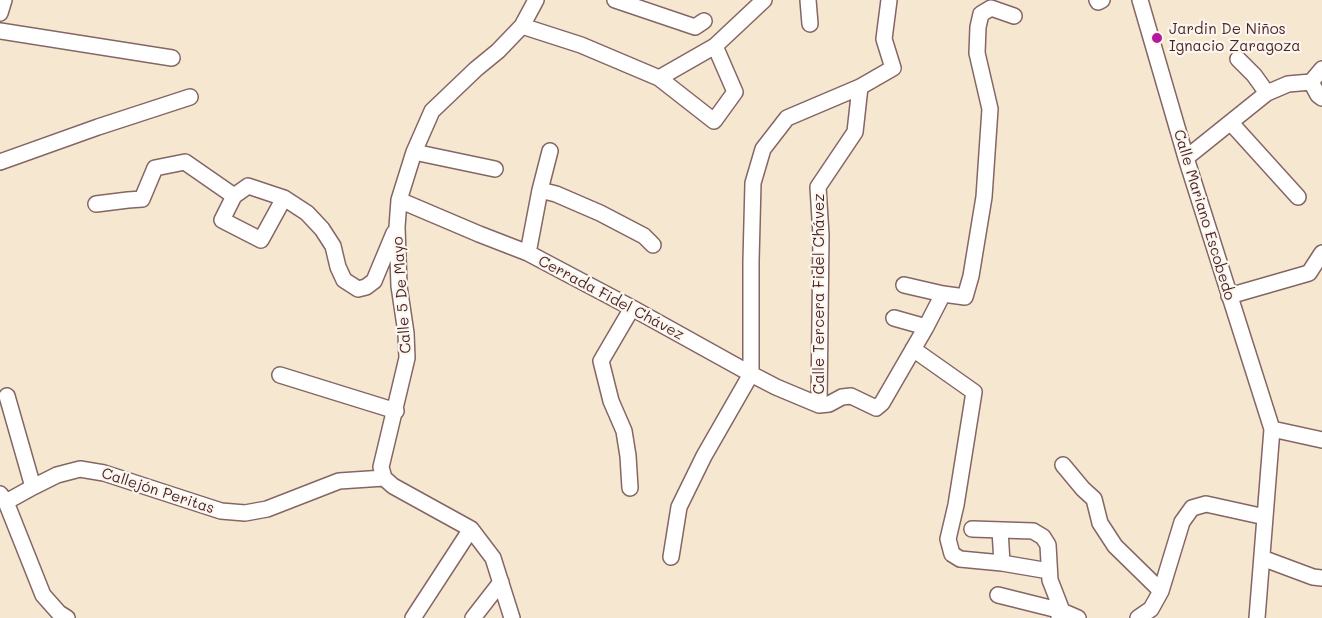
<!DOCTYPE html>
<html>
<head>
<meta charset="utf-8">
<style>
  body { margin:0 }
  canvas { display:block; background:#f6e7d0 }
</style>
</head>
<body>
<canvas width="1322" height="618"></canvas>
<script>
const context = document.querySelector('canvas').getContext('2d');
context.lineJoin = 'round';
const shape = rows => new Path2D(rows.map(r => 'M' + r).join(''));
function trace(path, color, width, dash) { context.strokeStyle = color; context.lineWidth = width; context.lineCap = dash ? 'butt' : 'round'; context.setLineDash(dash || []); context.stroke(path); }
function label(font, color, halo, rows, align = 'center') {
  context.font = font + ' Mali,sans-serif'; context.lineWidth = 4.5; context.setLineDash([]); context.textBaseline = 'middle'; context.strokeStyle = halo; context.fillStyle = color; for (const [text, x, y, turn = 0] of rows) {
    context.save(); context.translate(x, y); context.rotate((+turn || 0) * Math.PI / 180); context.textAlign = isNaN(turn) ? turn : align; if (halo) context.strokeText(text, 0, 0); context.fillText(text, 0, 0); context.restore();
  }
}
const minor = shape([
  [615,0,695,27,704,21],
  [808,0,810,24],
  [1097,0,1098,2,1102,0],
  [1140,0,1186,158,1272,429,1257,618],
  [0,13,4,0],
  [522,26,581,45,659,78,714,121,735,92,715,46],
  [0,31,172,58],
  [1238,59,1254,75,1267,93],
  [659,78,715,46,764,0],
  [1311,82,1318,95,1322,98],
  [1231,123,1298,197],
  [414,152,495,169],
  [1186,158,1267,93,1288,84,1311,82,1322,69],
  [0,162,98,127,190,97],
  [540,190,556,194,600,213,644,236,653,245],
  [284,198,261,240,222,220,234,196,248,186,284,198,307,213,322,229,333,246,338,267,344,280,358,289,366,287,374,281,394,233],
  [399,200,479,234,528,253,632,308,751,374,776,387,819,405,829,404,842,397,851,396,876,408,882,403,926,327,943,294],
  [96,204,128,200,142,199,155,168,185,162,234,196],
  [528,253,540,190,550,151],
  [904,285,943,294,965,297,971,276,984,197,990,109,977,53,978,27,981,14,991,8,1014,16],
  [1229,296,1309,273,1322,253],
  [894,318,926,327],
  [913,349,974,392,956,505,948,539,952,554,960,559,1002,563,1049,571],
  [280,375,396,411],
  [7,396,33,487],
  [819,405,821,235,818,187,855,132,860,87],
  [1272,429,1322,440],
  [1063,465,1083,489,1094,499,1100,523,1115,546,1161,591],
  [630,488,628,456,624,431,611,401,601,361,632,308],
  [0,494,6,502,43,595,59,613,67,618],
  [6,502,33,487,57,475,80,469,104,473,221,511,245,513,267,509,339,481,384,478],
  [972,529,1033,531,1043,537,1048,545,1050,580,1062,611,1059,618],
  [1000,530,1002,563],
  [671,557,679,507,704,456,751,374,751,261,753,183,763,149,787,118,860,87,893,68,884,39,889,0],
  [1262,558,1313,577,1322,578],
  [998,595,1062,611,1078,618],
  [413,618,471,529],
  [473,618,501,582],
  [512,618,493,558,471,529,393,486,384,478,381,467,407,358,406,333,399,286,397,227,399,200,414,152,432,111,476,69,498,51,522,26,536,0],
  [1138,618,1151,609,1161,591,1182,522,1192,508,1206,504,1265,517]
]);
const markers = [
  [1157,38,6,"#b5179e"]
];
const poiNames = [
  ["Jardin De Niños",1169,29],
  ["Ignacio Zaragoza",1169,46]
];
const streetNames = [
  ["Calle Mariano Escobedo",1204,215,73],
  ["Calle Tercera Fidel Chávez",819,294,-90],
  ["Calle 5 De Mayo",402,295,-94],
  ["Cerrada Fidel Chávez",611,298,28],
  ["Callejón Peritas",158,491,18]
];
trace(minor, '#866565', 18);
trace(minor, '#fff', 15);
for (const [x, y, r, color] of markers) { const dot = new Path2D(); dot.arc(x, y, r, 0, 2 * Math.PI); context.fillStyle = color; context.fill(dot); trace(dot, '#fbf7ec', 2); }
label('15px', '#4a1f2b', '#fbf7ec', poiNames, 'left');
label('15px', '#4a1f2b', '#fbf7ec', streetNames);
</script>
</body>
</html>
